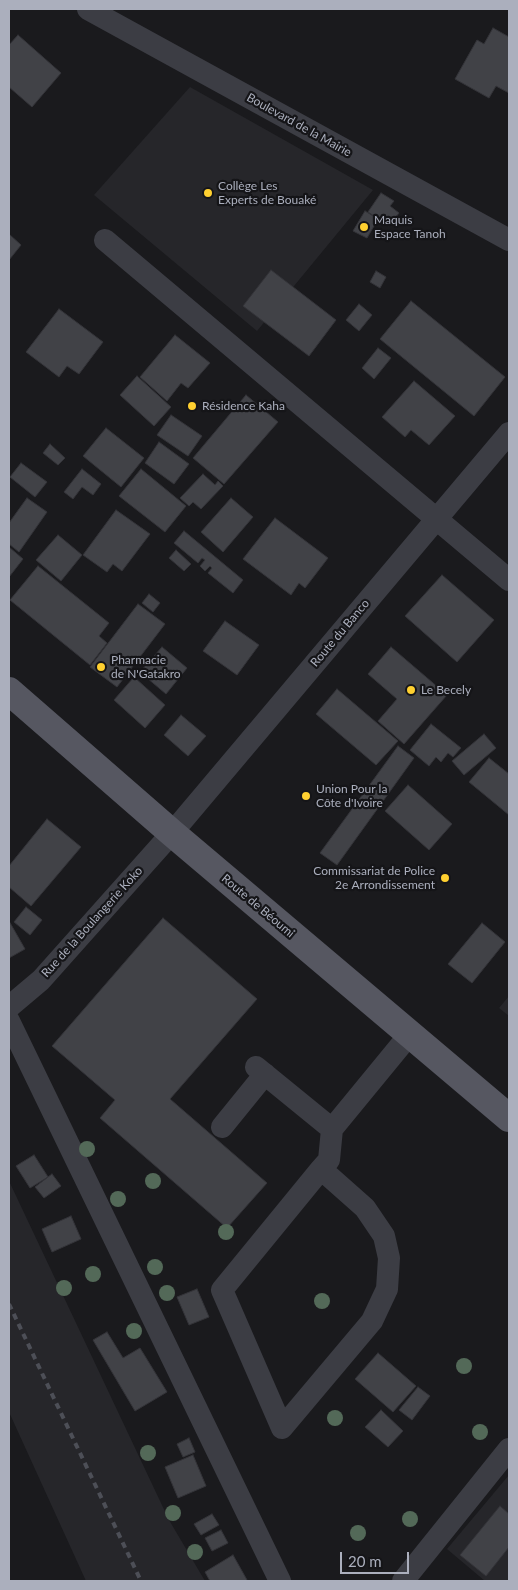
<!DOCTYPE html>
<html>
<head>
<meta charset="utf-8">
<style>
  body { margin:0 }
  #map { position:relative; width:518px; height:1590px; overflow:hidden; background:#1a1a1d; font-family:Lato,sans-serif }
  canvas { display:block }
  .frame { position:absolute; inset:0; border:10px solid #abafbd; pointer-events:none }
  .scale { position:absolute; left:340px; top:1552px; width:69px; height:22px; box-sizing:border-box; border:2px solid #abafbd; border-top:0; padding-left:6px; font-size:15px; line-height:18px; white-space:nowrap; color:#abafbd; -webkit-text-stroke:4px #151518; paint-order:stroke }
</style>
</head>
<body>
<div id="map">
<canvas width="518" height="1590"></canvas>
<div class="frame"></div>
<div class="scale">20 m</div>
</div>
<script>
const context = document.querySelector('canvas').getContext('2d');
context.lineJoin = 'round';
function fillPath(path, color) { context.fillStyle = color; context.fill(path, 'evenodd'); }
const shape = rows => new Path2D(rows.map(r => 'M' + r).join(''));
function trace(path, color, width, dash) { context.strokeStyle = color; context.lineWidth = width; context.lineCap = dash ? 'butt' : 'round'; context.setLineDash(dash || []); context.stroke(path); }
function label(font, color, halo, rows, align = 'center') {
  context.font = font + ' Lato,sans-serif'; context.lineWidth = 4.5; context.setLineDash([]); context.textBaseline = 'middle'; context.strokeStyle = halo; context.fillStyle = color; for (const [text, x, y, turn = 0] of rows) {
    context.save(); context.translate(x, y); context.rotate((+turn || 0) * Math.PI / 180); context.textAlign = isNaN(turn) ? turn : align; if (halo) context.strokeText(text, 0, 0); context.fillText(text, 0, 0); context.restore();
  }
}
const built = shape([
  [190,87,373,190,257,331,94,195],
  [509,996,509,1016,499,1008],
  [9,1181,169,1520,205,1581,86,1581,9,1412],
  [509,1475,509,1581,485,1581,447,1549]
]);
const building = shape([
  [493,28,509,37,509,93,496,86,489,98,455,79,477,40,484,44,493,28],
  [18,35,61,73,32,107,9,87,9,45,18,35],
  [381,193,394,201,390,206,399,213,389,226,368,212,381,193],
  [365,211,378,219,367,238,353,231,365,211],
  [9,234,21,245,9,260,9,234],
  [271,270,336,320,309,356,243,306,271,270],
  [376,271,386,277,380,288,370,282,376,271],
  [411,301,505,377,474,416,380,339,411,301],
  [359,304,372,315,359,331,346,320,359,304],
  [59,309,103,342,79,374,67,366,59,377,26,352,59,309],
  [175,335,210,363,188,388,181,383,167,401,140,377,175,335],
  [378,348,391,358,374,379,362,368,378,348],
  [137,376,171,407,154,426,120,395,137,376],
  [414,381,455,416,429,445,411,430,405,437,382,417,414,381],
  [246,395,278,422,224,484,193,458,246,395],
  [171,415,202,436,188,456,157,435,171,415],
  [106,428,144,458,121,487,83,456,106,428],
  [159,442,189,464,174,484,145,463,159,442],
  [50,444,65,458,58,465,43,453,50,444],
  [21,463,47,482,35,497,10,477,21,463],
  [82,469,101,484,93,495,82,487,73,499,64,492,82,469],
  [141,469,186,506,165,532,119,496,141,469],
  [203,474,215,485,218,481,223,486,201,509,193,502,189,506,180,498,203,474],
  [27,498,47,512,19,552,9,544,9,523,27,498],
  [231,498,253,517,223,552,201,532,231,498],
  [116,510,150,534,122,571,113,564,107,572,83,555,116,510],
  [275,518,328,558,305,588,299,583,291,595,243,559,275,518],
  [184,531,243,580,233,593,208,573,212,568,210,566,205,571,200,566,205,560,202,558,198,563,174,543,184,531],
  [58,535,82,555,61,581,36,560,58,535],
  [9,547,23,559,9,577,9,547],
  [176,550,191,564,184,571,169,558,176,550],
  [38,566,109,623,99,636,107,643,90,665,10,600,38,566],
  [442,575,494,620,457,662,405,616,442,575],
  [149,594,160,603,153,612,142,603,149,594],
  [138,604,165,624,117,687,90,667,138,604],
  [225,621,259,645,237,675,203,651,225,621],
  [162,647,187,668,166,694,140,672,162,647],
  [391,647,447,695,404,744,378,721,397,699,368,674,391,647],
  [134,677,165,705,145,728,114,700,134,677],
  [337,689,398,741,376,765,316,714,337,689],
  [181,715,206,736,188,756,164,735,181,715],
  [431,724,461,748,453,757,448,753,441,762,436,757,429,766,410,750,431,724],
  [484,734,496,748,464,775,452,761,484,734],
  [398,746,414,758,337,865,320,853,398,746],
  [489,758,509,774,509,815,469,782,489,758],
  [408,785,452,824,429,850,385,811,408,785],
  [47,819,81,847,31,906,9,887,9,866,47,819],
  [26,907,42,920,30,935,14,922,26,907],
  [163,918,257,999,170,1099,267,1183,227,1228,100,1118,115,1100,52,1046,163,918],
  [9,921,25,949,9,958,9,921],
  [482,923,505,942,472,983,448,964,482,923],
  [34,1155,48,1177,30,1188,16,1166,34,1155],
  [52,1174,61,1186,44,1198,35,1187,52,1174],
  [71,1216,81,1239,52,1252,42,1229,71,1216],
  [197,1289,209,1317,189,1325,177,1297,197,1289],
  [107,1332,123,1358,140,1348,167,1392,135,1411,93,1340,107,1332],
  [378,1353,416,1386,393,1412,355,1379,378,1353],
  [418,1387,430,1396,412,1420,399,1410,418,1387],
  [381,1410,403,1431,388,1447,365,1427,381,1410],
  [189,1438,195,1452,183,1457,177,1444,189,1438],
  [193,1455,206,1486,178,1498,165,1467,193,1455],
  [500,1506,509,1514,509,1547,486,1576,460,1555,500,1506],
  [212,1514,219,1525,201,1535,194,1524,212,1514],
  [221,1530,228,1543,212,1551,205,1538,221,1530],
  [233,1555,247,1580,244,1581,210,1581,205,1572,233,1555]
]);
const minor = shape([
  [88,9,509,240],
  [105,240,509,580],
  [9,1007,41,980,172,833,509,433],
  [9,1021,280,1581],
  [256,1067,332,1129],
  [222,1127,265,1074],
  [321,1169,365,1208,384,1236,389,1258,387,1289,372,1321,282,1428,222,1290,321,1169,329,1160,332,1129,410,1034],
  [403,1581,509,1449]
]);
const major = shape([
  [9,691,172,833,509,1118]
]);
const rail = shape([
  [9,1304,141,1581]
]);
const trees = [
  [87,1149],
  [153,1181],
  [118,1199],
  [226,1232],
  [155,1267],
  [93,1274],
  [64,1288],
  [167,1293],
  [322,1301],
  [134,1331],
  [464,1366],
  [335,1418],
  [480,1432],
  [148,1453],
  [173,1513],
  [410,1519],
  [358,1533],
  [195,1552]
];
const markers = [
  [208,193,5,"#ffd030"],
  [364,227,5,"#ffd030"],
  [192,406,5,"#ffd030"],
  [101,667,5,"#ffd030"],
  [411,690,5,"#ffd030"],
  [306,796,5,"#ffd030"],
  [445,878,5,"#ffd030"]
];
const streetNames = [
  ["Boulevard de la Mairie",299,125,29],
  ["Route du Banco",340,633,-50],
  ["Route de Béoumi",258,906,40],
  ["Rue de la Boulangerie Koko",92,922,-48]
];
const poiNames = [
  ["Collège Les",218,186],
  ["Experts de Bouaké",218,200],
  ["Maquis",374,220],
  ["Espace Tanoh",374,234],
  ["Résidence Kaha",202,406],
  ["Pharmacie",111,660],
  ["de N'Gatakro",111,674],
  ["Le Becely",421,690],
  ["Union Pour la",316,789],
  ["Côte d'Ivoire",316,803],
  ["Commissariat de Police",435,871,"right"],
  ["2e Arrondissement",435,885,"right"]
];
fillPath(built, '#26262a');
fillPath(building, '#414247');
trace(building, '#343439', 1);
trace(minor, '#3c3d44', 22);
trace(major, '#565761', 28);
trace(rail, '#4d4f57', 4, [6, 5]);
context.fillStyle = '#536958';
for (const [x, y] of trees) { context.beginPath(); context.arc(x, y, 8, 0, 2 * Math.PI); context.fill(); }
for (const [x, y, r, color] of markers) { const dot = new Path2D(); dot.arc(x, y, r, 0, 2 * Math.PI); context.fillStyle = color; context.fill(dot); trace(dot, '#151518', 2); }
label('12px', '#abafbd', '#151518', streetNames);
label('12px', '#abafbd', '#151518', poiNames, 'left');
</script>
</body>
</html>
